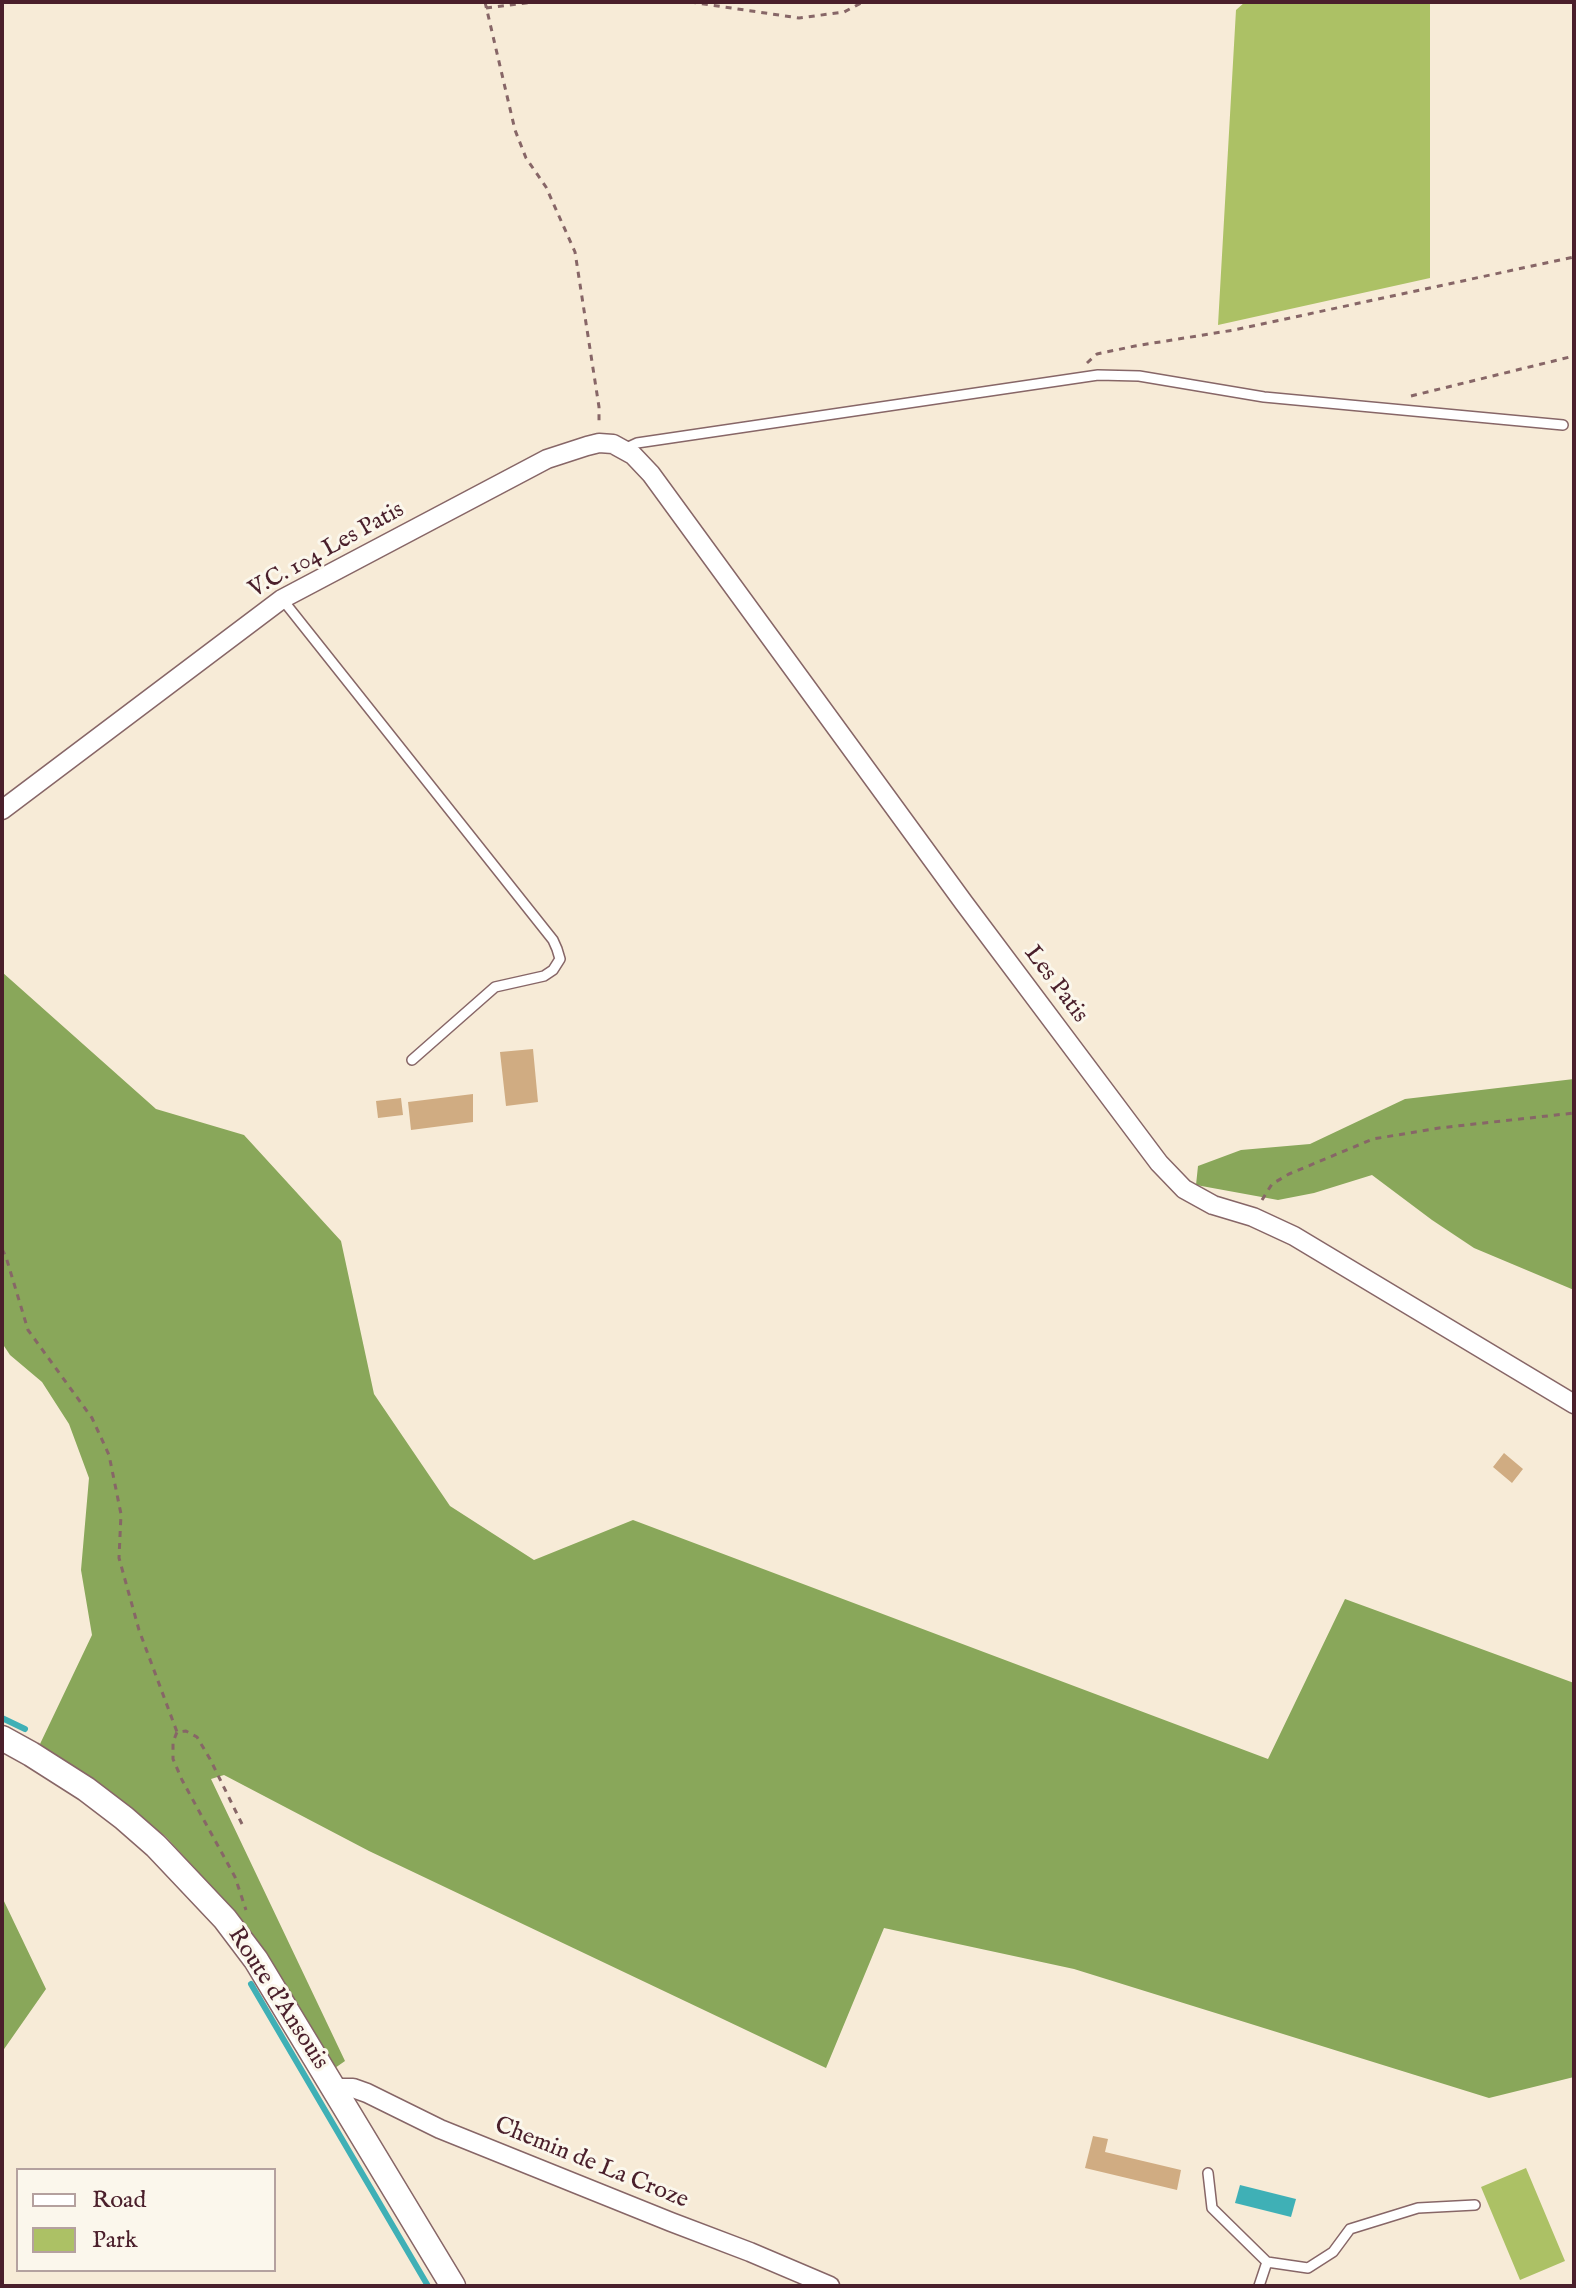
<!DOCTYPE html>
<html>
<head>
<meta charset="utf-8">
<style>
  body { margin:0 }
  #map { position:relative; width:1576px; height:2288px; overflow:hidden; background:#f7ebd7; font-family:"IM FELL English",serif }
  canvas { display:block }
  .frame { position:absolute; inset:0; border:4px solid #4a1f2b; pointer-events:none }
  .legend { position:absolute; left:16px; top:2168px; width:260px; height:104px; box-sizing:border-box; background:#fbf7ec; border:2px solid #b4a19f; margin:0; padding:10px 14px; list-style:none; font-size:24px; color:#4a1f2b }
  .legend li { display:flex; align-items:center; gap:16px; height:40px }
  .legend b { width:40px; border:2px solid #b4a19f }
</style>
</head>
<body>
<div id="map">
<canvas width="1576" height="2288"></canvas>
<div class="frame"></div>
<ul class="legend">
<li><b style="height:10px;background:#fff"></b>Road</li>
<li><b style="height:22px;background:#acc165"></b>Park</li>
</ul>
</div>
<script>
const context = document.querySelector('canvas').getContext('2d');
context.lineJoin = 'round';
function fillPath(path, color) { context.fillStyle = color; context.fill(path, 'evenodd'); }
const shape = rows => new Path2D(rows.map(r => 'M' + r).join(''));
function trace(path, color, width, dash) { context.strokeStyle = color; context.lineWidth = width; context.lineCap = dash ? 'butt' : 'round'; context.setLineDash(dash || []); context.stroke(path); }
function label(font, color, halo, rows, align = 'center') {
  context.font = font + ' "IM FELL English",serif'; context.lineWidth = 6; context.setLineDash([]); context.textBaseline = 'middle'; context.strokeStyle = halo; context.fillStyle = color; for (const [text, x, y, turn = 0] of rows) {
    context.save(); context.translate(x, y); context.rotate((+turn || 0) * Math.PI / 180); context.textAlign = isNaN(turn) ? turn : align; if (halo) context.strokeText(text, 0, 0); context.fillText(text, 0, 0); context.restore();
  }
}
const green = shape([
  [1245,2,1430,2,1430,278,1218,325,1236,10],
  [1526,2168,1565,2261,1520,2280,1481,2187]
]);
const forest = shape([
  [2,972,156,1109,244,1135,341,1241,374,1394,450,1506,534,1560,633,1520,1268,1759,1345,1599,1574,1683,1574,2077,1489,2098,1074,1969,884,1928,826,2068,369,1851,224,1775,211,1779,345,2061,335,2068,286,1986,224,1900,165,1836,40,1744,92,1635,81,1570,89,1478,69,1424,42,1382,10,1355,2,1343],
  [1574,1079,1574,1290,1474,1248,1432,1220,1372,1175,1314,1193,1278,1200,1196,1185,1198,1166,1241,1150,1310,1144,1405,1099],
  [2,1897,46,1989,2,2052]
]);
const water = shape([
  [1240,2185,1296,2199,1291,2217,1235,2203]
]);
const stream = shape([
  [2,1718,25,1729],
  [251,1984,428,2286]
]);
const building = shape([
  [533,1049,538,1102,506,1106,500,1052],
  [473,1094,473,1122,411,1130,408,1102],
  [401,1098,403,1115,378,1118,376,1101],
  [1504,1453,1523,1469,1512,1483,1493,1467],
  [1093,2136,1108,2139,1105,2152,1181,2170,1177,2190,1085,2168]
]);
const path = shape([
  [485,2,515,130,526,158,546,187,575,252,599,407,599,423],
  [690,2,799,18,844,12,863,2],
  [486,8,533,2],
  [1087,363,1097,354,1135,346,1234,330,1574,257],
  [1411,396,1574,356],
  [1262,1200,1272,1184,1289,1174,1373,1139,1439,1128,1574,1113],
  [2,1249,6,1257,28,1330,92,1418,109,1455,121,1514,119,1558,139,1630,177,1732],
  [242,1824,210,1759,197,1737,186,1731,177,1732,173,1742,173,1759,182,1780,235,1877,246,1910]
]);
const service = shape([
  [624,449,637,443,1098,375,1139,376,1264,397,1563,425],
  [282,599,553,940,557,949,560,959,553,970,544,976,495,987,412,1060],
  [1208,2173,1212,2208,1267,2262],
  [1259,2286,1267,2262,1308,2268,1333,2252,1350,2229,1418,2208,1475,2205]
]);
const minor = shape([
  [2,810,282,599,547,459,587,446,599,443,613,444,633,455,651,474,964,903,1159,1163,1184,1189,1213,1205,1253,1217,1294,1236,1574,1404],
  [335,2088,353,2088,367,2093,440,2129,671,2222,750,2252,830,2286]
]);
const tertiary = shape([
  [2,1738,31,1754,86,1789,124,1818,156,1846,225,1919,256,1960,453,2286]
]);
const streetNames = [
  ["V.C. 104 Les Patis",327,551,-29],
  ["Les Patis",1055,985,53],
  ["Route d'Ansouis",277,1999,57],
  ["Chemin de La Croze",591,2164,22]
];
fillPath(green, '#acc165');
fillPath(forest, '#89a75a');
fillPath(water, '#3fb0b6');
trace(stream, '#3fb0b6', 6);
fillPath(building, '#d0ac82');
trace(service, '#876667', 12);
trace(minor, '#876667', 21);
trace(tertiary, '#876667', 27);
trace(path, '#876667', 3, [6, 6]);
trace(service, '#fff', 9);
trace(minor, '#fff', 18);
trace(tertiary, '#fff', 24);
label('24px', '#4a1f2b', '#fbf7ec', streetNames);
</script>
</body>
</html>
